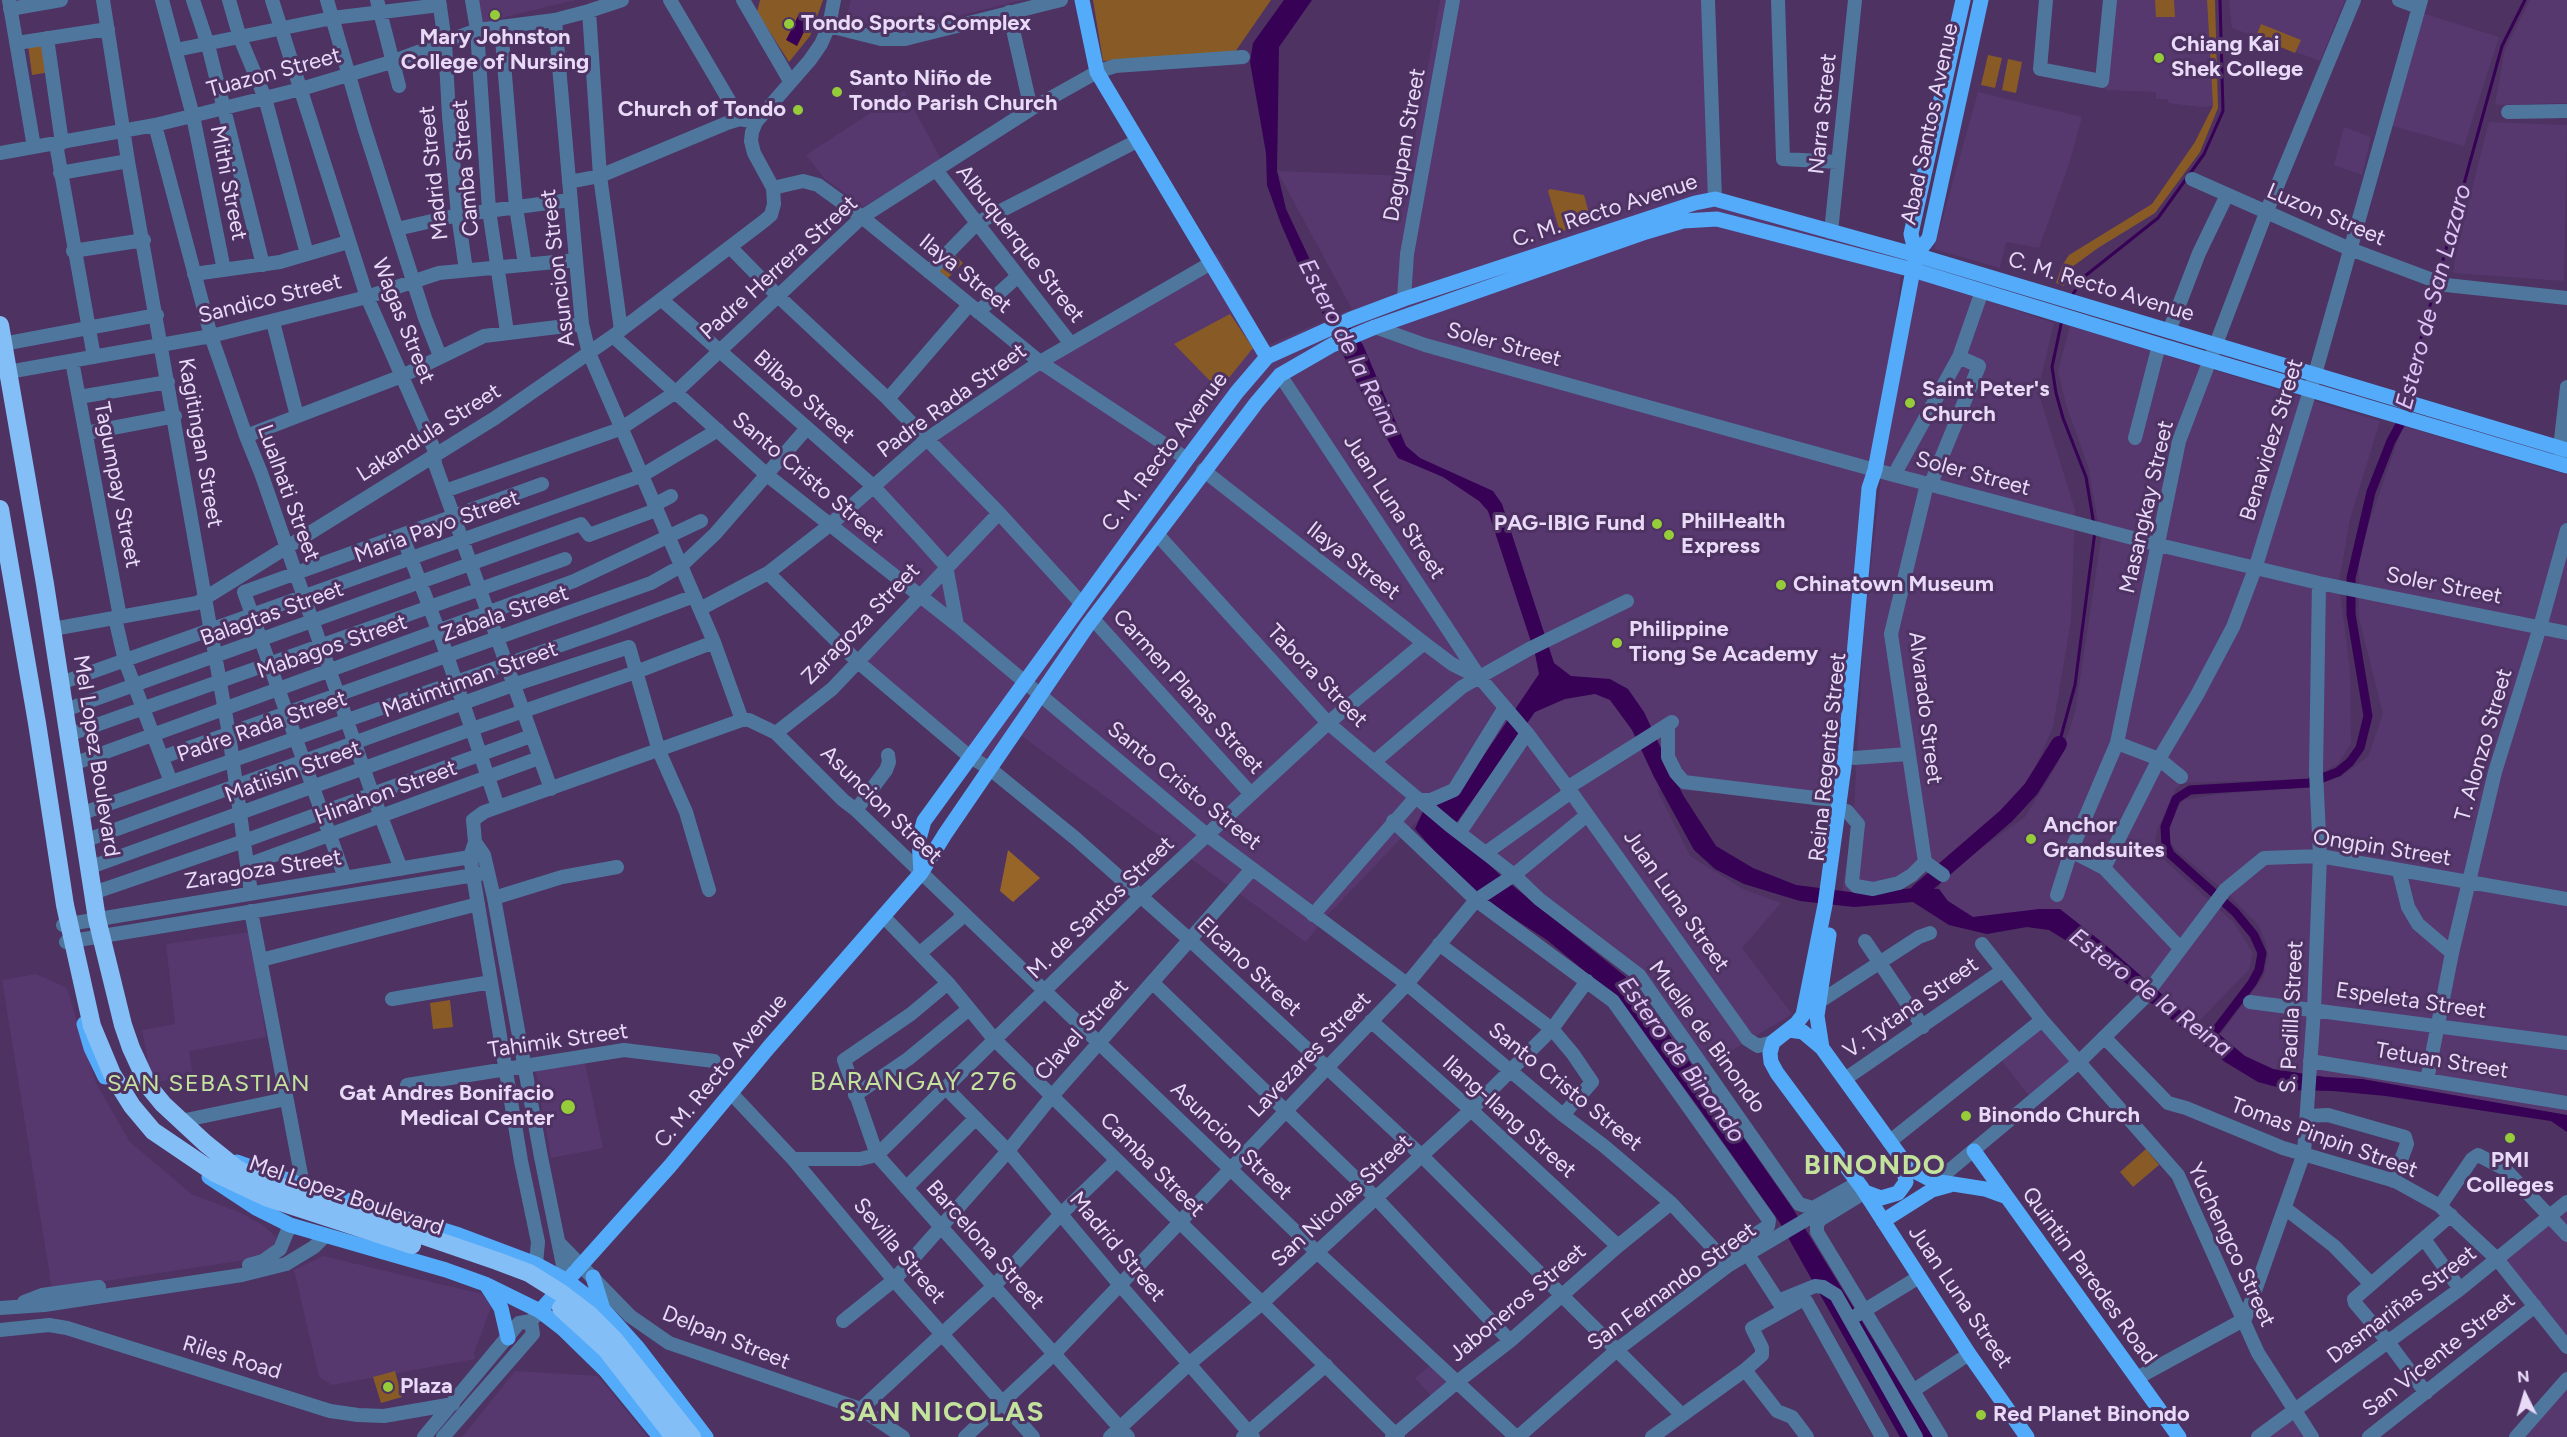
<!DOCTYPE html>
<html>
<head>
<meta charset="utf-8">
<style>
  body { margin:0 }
  #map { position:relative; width:2567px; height:1437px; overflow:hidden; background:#4d3262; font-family:Figtree,sans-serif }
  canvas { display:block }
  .north { position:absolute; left:2495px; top:1365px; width:60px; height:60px; -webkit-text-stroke:4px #4d3262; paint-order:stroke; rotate:355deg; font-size:16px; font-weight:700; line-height:24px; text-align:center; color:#e9daf8 }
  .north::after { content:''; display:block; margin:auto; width:21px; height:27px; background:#e9daf8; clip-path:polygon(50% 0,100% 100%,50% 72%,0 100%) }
</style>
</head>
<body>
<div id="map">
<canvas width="2567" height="1437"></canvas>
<div class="north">N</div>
</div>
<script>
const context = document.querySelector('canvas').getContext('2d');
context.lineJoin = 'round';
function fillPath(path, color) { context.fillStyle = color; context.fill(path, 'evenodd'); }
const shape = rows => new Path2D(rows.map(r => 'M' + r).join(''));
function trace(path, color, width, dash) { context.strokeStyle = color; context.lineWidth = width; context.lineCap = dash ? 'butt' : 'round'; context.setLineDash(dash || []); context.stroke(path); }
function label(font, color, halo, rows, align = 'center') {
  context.font = font + ' Figtree,sans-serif'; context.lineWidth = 6; context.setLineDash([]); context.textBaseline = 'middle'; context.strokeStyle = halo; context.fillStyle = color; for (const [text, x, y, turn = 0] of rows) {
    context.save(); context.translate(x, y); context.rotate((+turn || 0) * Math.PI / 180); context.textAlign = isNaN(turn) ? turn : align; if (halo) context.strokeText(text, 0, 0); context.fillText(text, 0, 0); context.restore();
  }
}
const built = shape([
  [473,0,576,0,476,24],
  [851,0,1023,0,896,31,846,18],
  [1440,0,1706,0,1714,200,1904,247,1855,683,1848,798,1657,789,1690,856,1743,889,1781,903,1742,948,1792,1014,1701,1069,1633,972,1427,811,1323,920,1306,942,1016,732,984,776,862,662,923,593,816,523,1047,352,1217,253,1268,345,1352,309,1277,171,1408,176],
  [2113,0,2207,0,2213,106,2200,107,2168,103,2168,99,2156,99,2156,92,2105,90],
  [2229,0,2345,0,2320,61,2232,28],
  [2530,0,2567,0,2567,103,2495,105,2505,49],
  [2422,13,2499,37,2464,146,2389,125],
  [904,91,941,159,863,207,824,178,806,155],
  [1978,92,2082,117,2070,161,2039,248,2006,242,2000,268,1934,249],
  [2489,122,2567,125,2564,281,2453,273,2457,248],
  [2344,127,2371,137,2362,175,2334,165],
  [1916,277,2054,323,2038,391,2075,510,2071,620,2053,727,2027,786,1981,829,1927,873,1890,891,1858,893,1842,891,1854,810,1864,626,1883,461],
  [2070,326,2380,421,2350,519,2339,582,2350,672,2351,744,2338,764,2310,779,2182,783,2176,789,2157,830,2155,842,2161,857,2234,923,2253,953,2249,970,2196,1024,2108,947,2060,909,1973,917,1947,901,1939,889,1942,876,2025,817,2058,763,2075,713,2101,539,2088,466,2066,405,2058,371],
  [2403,426,2567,475,2567,1115,2362,1079,2325,1077,2274,1069,2244,1056,2220,1035,2264,976,2268,955,2265,940,2258,925,2228,894,2177,851,2168,839,2171,821,2177,807,2184,800,2218,794,2311,787,2341,776,2368,757,2383,714,2359,618,2359,551],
  [250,932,266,1037,189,1051,193,1076,152,1083,142,1030,175,1024,166,944],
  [36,974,67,988,96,1083,130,1142,193,1195,237,1211,263,1225,276,1237,272,1250,252,1259,52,1289,2,980],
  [2042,1026,2073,1061,2029,1096,2001,1060],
  [584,1058,603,1148,551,1158,535,1067],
  [2567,1202,2567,1347,2497,1259],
  [323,1256,482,1294,491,1307,474,1353,475,1359,332,1385,319,1377,294,1270],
  [1433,1363,1452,1382,1433,1398,1415,1378],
  [515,1371,598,1376,648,1437,462,1437],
  [2567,1379,2567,1437,2516,1437],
  [2294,1411,2312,1437,2258,1437]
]);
const green = shape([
  [760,0,823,0,810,36,789,62,757,12],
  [1093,0,1271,0,1235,52,1103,61],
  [2155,0,2174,0,2175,17,2156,17],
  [2207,0,2215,0,2218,108,2200,152,2155,213,2098,248,2072,267,2064,286,2056,283,2062,266,2069,255,2152,204,2195,142,2213,106],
  [2261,24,2301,40,2295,53,2256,37],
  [47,42,51,72,32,75,28,45],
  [1988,55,2002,58,1995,88,1981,85],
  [2008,59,2022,62,2016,93,2002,90],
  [1550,189,1584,195,1591,221,1560,232,1548,191],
  [953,253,963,263,946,280,936,269],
  [1230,314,1253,348,1219,390,1174,344],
  [450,1000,453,1027,433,1029,430,1003],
  [2146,1149,2159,1165,2133,1187,2120,1172],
  [395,1371,402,1397,381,1403,373,1377]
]);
const forest = shape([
  [1008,850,1040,878,1013,902,1000,891]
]);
const water = shape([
  [1284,0,1312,0,1279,47,1277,171,1286,209,1312,264,1336,308,1363,345,1406,446,1420,458,1493,491,1502,504,1554,663,1571,676,1610,679,1628,689,1644,712,1683,795,1716,846,1753,868,1796,885,1858,893,1915,888,1939,889,1948,901,1973,917,2039,909,2060,909,2108,947,2196,1024,2220,1035,2245,1056,2273,1069,2325,1077,2362,1079,2567,1115,2567,1132,2551,1121,2386,1096,2333,1091,2288,1090,2258,1082,2225,1062,2093,957,2049,930,2027,927,1987,934,1949,925,1913,902,1854,907,1800,901,1744,884,1715,869,1694,850,1654,777,1632,730,1610,700,1595,694,1565,699,1535,712,1452,829,1503,878,1626,977,1708,1087,1793,1209,1933,1437,1900,1437,1780,1223,1696,1104,1616,997,1547,940,1467,888,1415,829,1424,809,1457,795,1539,674,1535,654,1488,511,1479,501,1443,477,1398,458,1371,411,1301,270,1281,224,1267,185,1266,153,1250,62,1253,43],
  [799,14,810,20,797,46,786,40]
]);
const stream = shape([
  [2438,278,2502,46,2525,0],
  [2071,297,2085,276,2158,218,2204,154,2223,111,2220,0],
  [2062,320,2052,367,2056,393,2063,418,2086,477,2094,525],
  [2410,397,2416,356,2436,284],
  [2059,744,2075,685,2095,531]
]);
const canal = shape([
  [2210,1038,2252,983,2259,970,2262,953,2254,935,2235,912,2170,854,2166,845,2165,827,2176,799,2190,790,2309,783,2338,772,2350,762,2360,748,2368,716,2351,614,2351,578,2371,492,2391,441,2408,410]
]);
const river = shape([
  [1918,892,2006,816,2031,789,2059,744]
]);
const minor = shape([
  [9,0,34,147],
  [103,0,128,161,229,734,251,893],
  [162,0,193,116,224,270],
  [193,0,208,45,263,265],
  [229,0,240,38,265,98,307,254],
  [272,0,367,297,434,449,435,464,551,789],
  [327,0,364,127,425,318,440,356],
  [377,0,399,86],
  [439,0,445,42,449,116,458,215,466,270],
  [472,0,477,30,489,210,507,332],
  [670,0,740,119],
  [743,0,790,81],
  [1708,0,1715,199],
  [1778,0,1783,159,1838,162],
  [2046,0,2040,69,2102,81,2110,0],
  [2399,0,2418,7],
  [10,9,61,0],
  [589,11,600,176,621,330],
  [1009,12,1031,109],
  [555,20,576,260,582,324,589,353,714,642,742,720,749,720,776,733,843,800,856,810,1317,1252,1516,1437],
  [829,26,881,39,905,39,1061,0],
  [501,27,516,207,525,265],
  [47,38,62,143],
  [17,43,108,29],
  [176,50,332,18,440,5],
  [2508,112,2567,111],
  [155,125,211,336,246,436,261,473,372,793,401,869],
  [56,144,94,357],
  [0,153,155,125,301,89,391,62,477,30,555,20,589,11,622,0],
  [936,170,1071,344],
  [60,173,128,161],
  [2192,179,2350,249,2446,285,2567,298],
  [569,182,600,176,727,123,740,119,756,122],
  [773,188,803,181,818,185,862,217,1040,362,1187,459],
  [397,229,458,215,570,200],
  [1831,232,1855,0],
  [731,248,778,296,888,399,999,513,1082,604],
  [73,251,144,240],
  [929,272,977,223,1137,141],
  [194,274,280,262,348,242],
  [1404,299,1407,254,1453,0],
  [662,300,873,486,921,538,946,566,957,625],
  [978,312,1018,276],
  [273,322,297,416],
  [1375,327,1425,345,1875,470,2159,545,2319,583,2567,633],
  [2169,331,2199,253,2227,195],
  [613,336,767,475,957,625,1207,835,1407,984,1563,1115,1604,1146,1671,1203,1729,1265],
  [3,344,157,315],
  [72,361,120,617],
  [8,372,211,336,367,297,439,273,576,260],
  [1280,375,1480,678,1527,733,1571,792,1747,1039,1758,1046,1773,1042],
  [79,397,168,382],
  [888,399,969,305],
  [86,433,175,416],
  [246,436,402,376,484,336,582,324],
  [2135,438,2159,345],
  [2564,465,2560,448,2567,387],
  [1203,470,1424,643,1452,664,1478,677],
  [1894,475,1959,357,1982,291],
  [445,491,620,429,676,392,862,217,1031,109,1097,72,1115,66,1243,57],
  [654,505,671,496],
  [1157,534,1328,723,1449,825,1514,875,1539,899,1639,975,1799,1204,1813,1208,1852,1186,1862,1188],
  [402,535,439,632,498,807],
  [768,573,858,662,970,757,989,768,1075,838,1190,940,1422,1156,1681,1414],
  [700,609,768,573,831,524,927,439,1040,362,1211,263],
  [115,618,125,661,171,782],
  [1093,619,1251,794],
  [53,629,197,603,495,418,613,336,764,221,771,215,774,204,773,188,754,153,751,141,752,132,756,122,810,60,821,44,829,26,834,0],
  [61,683,641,476,718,430],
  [65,710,581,524,589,535,656,510],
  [1668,725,1668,757,1676,773,1684,782,1840,801],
  [776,733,832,689,999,513],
  [68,735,565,559],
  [2117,743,2159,759,2181,777],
  [163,757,651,583,681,566,715,534,807,428],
  [1854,758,1908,754],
  [1374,762,1462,687,1529,649,1627,601],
  [73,764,574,581,701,521],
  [1567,788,1672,722],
  [1421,800,1431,800,1454,790,1504,709],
  [856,810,886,770,889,762,888,755],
  [1847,811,1858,824,1852,882,1856,886,1873,889,1899,883,1912,875,1925,862],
  [80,814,604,630,694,596],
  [1393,821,1476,900,1613,1001,1769,1220,1768,1226,1728,1252,1717,1252],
  [1460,832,1527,733],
  [84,841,513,685,629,647,659,751,686,812,709,890],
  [475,842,470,857,521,1161,538,1242,536,1264],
  [2071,851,2104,868,2180,948],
  [1487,852,1571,792],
  [1925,862,1891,634,1926,488,1932,481,1979,366,1959,357],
  [1925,862,1943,875],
  [247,865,539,758],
  [88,868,472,729,636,672,714,642],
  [2104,868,2159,759,2197,695,2233,627,2255,569,2315,374,2421,0],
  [2399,871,2408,907,2418,924,2452,953],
  [345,878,244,592,542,484],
  [93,893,244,841,531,736],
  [2057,895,2071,851,2117,743,2179,441,2266,213,2354,0],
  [494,898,562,877,617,867],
  [251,911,303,1185],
  [1313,915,1416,797],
  [883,916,948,983,994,1039,1398,1437],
  [63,925,476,856],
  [1865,941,1923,1027],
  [66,942,480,874],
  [1439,944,1552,1029,1573,1054,1592,1082,1563,1115],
  [1982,944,2042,1020,2178,1175,2258,1353,2312,1437],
  [920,953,960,919,961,912],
  [261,960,478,904],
  [1152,982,1376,1198,1510,1341],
  [948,983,911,1014,844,1060,877,1155,1128,1437],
  [392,999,491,982],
  [1819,1002,1919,937,1930,933],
  [2250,1002,2567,1043],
  [1371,1021,1471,1110,1618,1246],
  [2104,1037,2168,1103,2186,1108,2283,1148,2395,1181,2440,1206,2497,1259,2567,1347],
  [2310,1061,2567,1103],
  [1845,1079,2002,971],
  [2427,1080,2452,953,2495,772,2540,627,2567,530],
  [407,1085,624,1050,714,1061],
  [946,1088,1008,1151,1120,1285,1253,1437],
  [731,1093,793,1159,894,1280,1033,1437],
  [855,1095,908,1059,969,1009],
  [2307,1116,2328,1115,2405,1137,2407,1144,2393,1181],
  [181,1121,286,1099],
  [1889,1142,2042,1020],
  [793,1159,860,1159,877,1155,1140,897,1328,723,1424,643],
  [1926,1178,1940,1176,1951,1169,2079,1062,2142,1000,2225,890,2264,858,2320,856,2567,899],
  [906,1188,976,1118],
  [1865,1192,1821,1219,1817,1224,1817,1232,1941,1437],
  [2440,1206,2472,1159,2478,1155,2505,1169,2567,1235],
  [2286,1209,2334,1246,2371,1284],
  [2424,1239,2460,1289],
  [559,1243,630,1316,669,1343,861,1409,903,1437],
  [1747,1253,1782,1307],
  [249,1265,263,1261,280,1249,290,1225],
  [566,1280,541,1157,494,898,484,855,475,842,473,820,484,812,742,720],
  [1778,1301,1815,1286,1823,1287,1836,1295,1916,1437],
  [24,1302,42,1295,99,1287],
  [0,1308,44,1305,242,1275,286,1264,314,1247,324,1237],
  [1857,1315,1919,1277],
  [843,1321,894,1280,1008,1151,1052,1096,1252,869],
  [0,1330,49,1325,67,1328,330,1411,358,1415,384,1416,453,1404],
  [1745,1370,1777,1411,1792,1417,1807,1437],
  [2137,1378,2245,1319,2304,1153,2314,1009,2320,856,2316,772,2319,583],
  [1914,1390,1969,1354],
  [2426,1393,2388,1342,2355,1303,2354,1299,2451,1215],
  [861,1409,993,1287,1061,1214,1117,1160],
  [424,1437,519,1323,531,1321,540,1311],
  [443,1437,533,1334,531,1321],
  [965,1437,1054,1354,1180,1222,1407,984,1476,900,1514,875,1587,815],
  [1110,1437,1190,1363,1262,1303,1471,1110,1552,1029,1587,981],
  [1243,1437,1326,1365],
  [1392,1437,1457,1382,1510,1341,1618,1246,1671,1203],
  [1518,1437,1618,1349,1729,1265,1826,1208],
  [1652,1437,1745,1370,1762,1355,1762,1348,1752,1328,1802,1300,1806,1301,1882,1437],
  [2258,1437,2460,1289,2567,1202],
  [2369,1437,2535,1306],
  [2516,1437,2567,1379]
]);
const major = shape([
  [1082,0,1097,72,1267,357],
  [1981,0,1929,238,1916,255,1913,270,1875,470,1869,488,1844,767,1825,905,1803,1015,1796,1024,1773,1042,1770,1053,1771,1062,1777,1073,1862,1188,1969,1354,2027,1437],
  [1916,255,1911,234,1914,220,1963,0],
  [921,873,919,839,924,821,1187,459,1237,392,1267,357,1351,319,1404,299,1695,203,1715,199,1916,255,2567,450],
  [84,1024,91,1048,105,1077],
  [1789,1030,1803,1032,1822,1048,1900,1156,1914,1171,1934,1181,1985,1189,2007,1197],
  [1822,1048,1817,1016,1829,935],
  [1974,1151,2179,1437],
  [237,1162,302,1185],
  [209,1177,256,1208,290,1225,446,1270,485,1284,540,1311,562,1328,606,1371,660,1437],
  [1865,1192,1881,1198,1898,1193,1906,1182,1902,1160],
  [333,1196,459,1235,536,1264,566,1280,603,1309,638,1348,706,1437],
  [1883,1221,1932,1190,1950,1185],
  [593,1277,603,1309],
  [487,1286,501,1308,508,1338],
  [540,1311,670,1166,769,1047,921,873,945,834,1088,625,1257,402,1280,375,1332,345,1375,327,1646,232,1683,221,1717,219,1913,270,2159,345,2567,466]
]);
const highway = shape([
  [0,325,45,584,97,919,123,1025,131,1048,149,1087,163,1104,205,1143,236,1168,252,1177,497,1261,529,1273,561,1293,590,1315,614,1339,692,1437],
  [0,509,37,723,65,905,92,1026,112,1074,132,1106,153,1131,215,1173,268,1198,412,1245],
  [561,1308,606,1349,674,1437]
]);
const markers = [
  [495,15,6,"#96cc3a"],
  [789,24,6,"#96cc3a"],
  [2159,58,6,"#96cc3a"],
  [837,92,6,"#96cc3a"],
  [798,110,6,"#96cc3a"],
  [1910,403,6,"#96cc3a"],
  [1657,524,6,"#96cc3a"],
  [1669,535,6,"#96cc3a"],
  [1781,585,6,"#96cc3a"],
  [1617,643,6,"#96cc3a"],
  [2031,839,6,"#96cc3a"],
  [568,1107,8,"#96cc3a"],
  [1966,1116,6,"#96cc3a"],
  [2510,1138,6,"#96cc3a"],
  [388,1387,6,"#96cc3a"],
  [1981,1415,6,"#96cc3a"]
];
const poiNames = [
  ["Tondo Sports Complex",801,24],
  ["Mary Johnston",495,38,"center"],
  ["College of Nursing",495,63,"center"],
  ["Chiang Kai",2171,45],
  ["Shek College",2171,70],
  ["Santo Niño de",849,79],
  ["Tondo Parish Church",849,104],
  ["Church of Tondo",786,110,"right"],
  ["Saint Peter's",1922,390],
  ["Church",1922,415],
  ["PhilHealth",1681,522],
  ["Express",1681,547],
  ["PAG-IBIG Fund",1645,524,"right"],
  ["Chinatown Museum",1793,585],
  ["Philippine",1629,630],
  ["Tiong Se Academy",1629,655],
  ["Anchor",2043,826],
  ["Grandsuites",2043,851],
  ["Gat Andres Bonifacio",554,1094,"right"],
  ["Medical Center",554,1119,"right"],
  ["Binondo Church",1978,1116],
  ["PMI",2510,1161,"center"],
  ["Colleges",2510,1186,"center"],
  ["Plaza",400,1387],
  ["Red Planet Binondo",1993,1415]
];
const streetNames = [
  ["Tuazon Street",274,73,-15],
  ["Narra Street",1823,114,-84],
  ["Abad Santos Avenue",1930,124,-78],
  ["Dagupan Street",1405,145,-80],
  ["Camba Street",466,168,-95],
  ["Madrid Street",434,173,-96],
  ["Mithi Street",228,183,79],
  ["C. M. Recto Avenue",1605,211,-18],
  ["Luzon Street",2326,215,23],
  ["Albuquerque Street",1020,244,52],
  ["Asuncion Street",558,268,-97],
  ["Padre Herrera Street",779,268,-42],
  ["Ilaya Street",965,274,39],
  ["C. M. Recto Avenue",2101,287,17],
  ["Sandico Street",270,299,-14],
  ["Wagas Street",403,321,68],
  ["Soler Street",1504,345,15],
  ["Bilbao Street",804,397,42],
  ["Padre Rada Street",952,401,-36],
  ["Lakandula Street",429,433,-32],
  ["Benavidez Street",2272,440,-73],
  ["Kagitingan Street",200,443,80],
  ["C. M. Recto Avenue",1165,452,-53],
  ["Soler Street",1973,474,15],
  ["Santo Cristo Street",808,478,40],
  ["Tagumpay Street",117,485,79],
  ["Lualhati Street",288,493,70],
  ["Juan Luna Street",1394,507,57],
  ["Masangkay Street",2147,507,-77],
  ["Maria Payo Street",437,527,-20],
  ["Ilaya Street",1353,561,38],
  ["Soler Street",2444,586,11],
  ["Balagtas Street",272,614,-20],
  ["Zabala Street",505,614,-19],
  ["Zaragoza Street",861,624,-46],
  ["Mabagos Street",332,647,-19],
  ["Tabora Street",1317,676,46],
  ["Matimtiman Street",470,680,-20],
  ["Carmen Planas Street",1188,692,48],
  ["Alvarado Street",1925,708,83],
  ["Padre Rada Street",262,727,-19],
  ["T. Alonzo Street",2484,745,-74],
  ["Mel Lopez Boulevard",96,756,81],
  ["Reina Regente Street",1828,757,-84],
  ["Matiisin Street",293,772,-20],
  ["Santo Cristo Street",1184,786,39],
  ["Hinahon Street",386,793,-20],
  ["Asuncion Street",881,805,44],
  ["Ongpin Street",2382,848,9],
  ["Zaragoza Street",263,870,-9],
  ["Juan Luna Street",1676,901,55],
  ["M. de Santos Street",1101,908,-44],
  ["Elcano Street",1249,967,43],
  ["Espeleta Street",2411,1001,8],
  ["V. Tytana Street",1911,1008,-35],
  ["S. Padilla Street",2292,1017,-87],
  ["Clavel Street",1082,1030,-48],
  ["Muelle de Binondo",1707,1037,54],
  ["Tahimik Street",558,1041,-8],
  ["Lavezares Street",1310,1055,-46],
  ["Tetuan Street",2442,1061,9],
  ["C. M. Recto Avenue",721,1071,-50],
  ["Santo Cristo Street",1565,1087,39],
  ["Ilang-Ilang Street",1509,1117,42],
  ["Tomas Pinpin Street",2324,1138,20],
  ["Asuncion Street",1231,1141,44],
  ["Camba Street",1152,1165,45],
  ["Mel Lopez Boulevard",346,1196,19],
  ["San Nicolas Street",1342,1201,-43],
  ["Barcelona Street",985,1245,48],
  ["Yuchengco Street",2231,1245,65],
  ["Madrid Street",1117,1247,50],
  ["Sevilla Street",899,1251,50],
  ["Quintin Paredes Road",2089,1276,54],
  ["San Fernando Street",1672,1287,-36],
  ["Juan Luna Street",1960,1297,56],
  ["Jaboneros Street",1518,1303,-40],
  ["Dasmariñas Street",2402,1305,-37],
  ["Delpan Street",726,1338,22],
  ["San Vicente Street",2439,1355,-38],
  ["Riles Road",232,1358,17]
];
const waterNames = [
  ["Estero de San Lazaro",2434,297,-75],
  ["Estero de la Reina",1349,348,63],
  ["Estero de la Reina",2150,993,37],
  ["Estero de Binondo",1681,1060,54]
];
const neighbourhoodNames = [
  ["SAN SEBASTIAN",209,1084]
];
const quarterNames = [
  ["BARANGAY 276",914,1082]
];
const districtNames = [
  ["BINONDO",1875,1166],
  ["SAN NICOLAS",942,1413]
];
fillPath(built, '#56386f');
fillPath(green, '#885b26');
fillPath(forest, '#976527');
fillPath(water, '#370155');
trace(stream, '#370155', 3);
trace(canal, '#370155', 9);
trace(river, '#370155', 16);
trace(minor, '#4f779e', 14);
trace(major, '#53abf9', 15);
trace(highway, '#84bef6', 18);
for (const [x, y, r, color] of markers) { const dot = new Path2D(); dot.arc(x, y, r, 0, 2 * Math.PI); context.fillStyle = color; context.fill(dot); trace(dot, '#4d3262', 2); }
label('bold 22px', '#e9daf8', '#4d3262', poiNames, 'left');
label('22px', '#e9daf8', '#4d3262', streetNames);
label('italic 24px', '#e0c4fa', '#4d3262', waterNames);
context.letterSpacing = '1.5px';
label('24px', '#c3e39c', '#4d3262', neighbourhoodNames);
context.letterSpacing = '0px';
context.letterSpacing = '1.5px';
label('26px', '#c3e39c', '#4d3262', quarterNames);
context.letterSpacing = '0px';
context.letterSpacing = '1.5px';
label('bold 28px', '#c3e39c', '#4d3262', districtNames);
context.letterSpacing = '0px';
</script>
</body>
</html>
